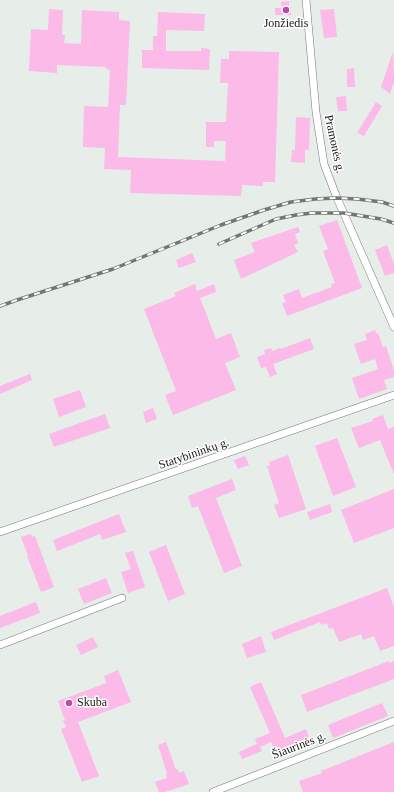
<!DOCTYPE html>
<html>
<head>
<meta charset="utf-8">
<style>
  body { margin:0 }
  canvas { display:block; background:#e7ede8 }
</style>
</head>
<body>
<canvas width="394" height="792"></canvas>
<script>
const context = document.querySelector('canvas').getContext('2d');
context.lineJoin = 'round';
function fillPath(path, color) { context.fillStyle = color; context.fill(path, 'evenodd'); }
const shape = rows => new Path2D(rows.map(r => 'M' + r).join(''));
function trace(path, color, width, dash) { context.strokeStyle = color; context.lineWidth = width; context.lineCap = dash ? 'butt' : 'round'; context.setLineDash(dash || []); context.stroke(path); }
function label(font, color, halo, rows, align = 'center') {
  context.font = font + ' "Times New Roman",serif'; context.lineWidth = 3; context.setLineDash([]); context.textBaseline = 'middle'; context.strokeStyle = halo; context.fillStyle = color; for (const [text, x, y, turn = 0] of rows) {
    context.save(); context.translate(x, y); context.rotate((+turn || 0) * Math.PI / 180); context.textAlign = isNaN(turn) ? turn : align; if (halo) context.strokeText(text, 0, 0); context.fillText(text, 0, 0); context.restore();
  }
}
const building = shape([
  [289,1,289,7,291,7,291,15,275,15,275,8,282,8,281,2],
  [49,9,63,10,62,35,65,35,64,43,81,44,82,10,119,12,119,20,130,21,126,105,120,105,118,157,225,161,226,141,214,141,214,147,206,147,206,122,226,122,228,83,220,83,221,59,229,59,229,51,279,52,275,182,263,182,263,186,242,185,241,196,130,193,131,170,104,169,105,148,83,147,84,106,108,107,110,70,106,69,106,67,57,65,57,73,29,71,31,29,48,30],
  [334,9,337,37,324,38,320,10],
  [158,12,205,14,204,31,166,30,166,51,201,51,201,48,210,49,209,70,142,68,142,50,153,50,153,36,157,36],
  [393,52,394,81,390,94,381,87],
  [354,68,355,87,347,87,347,69],
  [346,96,347,111,338,111,336,97],
  [376,102,382,106,364,136,357,133],
  [296,117,310,118,309,150,305,150,305,163,291,162,292,150,295,150],
  [337,220,362,288,287,316,282,303,286,302,283,295,299,289,302,298,332,287,331,284,335,283,323,251,328,249,319,226],
  [298,227,300,232,295,234,298,243,294,245,298,252,241,279,234,260,255,252,251,243],
  [387,245,394,264,394,273,385,276,375,250],
  [192,253,196,262,179,268,176,260],
  [195,284,197,291,214,284,216,291,216,292,200,298,216,339,231,333,240,357,225,363,236,390,173,415,165,395,176,391,144,309,176,296,174,293],
  [375,330,376,334,378,333,383,347,386,346,394,370,394,377,384,380,387,389,359,399,352,378,378,369,375,359,361,364,354,344,367,340,365,334],
  [310,338,314,349,273,364,277,374,270,377,266,367,261,368,257,357,265,354,264,350,271,348,272,351,280,348,281,349],
  [30,374,32,380,0,394,0,386],
  [80,390,86,407,59,417,53,399],
  [153,408,157,419,146,423,143,412],
  [105,414,110,428,54,447,49,434],
  [383,415,388,429,394,427,394,474,380,440,359,448,351,428,373,421,372,419],
  [337,438,356,487,333,496,315,446],
  [288,455,306,509,279,518,274,505,279,503,267,466,270,465,269,462],
  [245,456,249,465,238,469,234,460],
  [232,479,236,490,216,498,242,566,224,573,198,506,192,508,188,496],
  [394,489,394,528,354,543,341,510],
  [330,504,332,512,310,520,307,512],
  [119,514,126,532,102,540,100,534,57,551,53,540],
  [31,534,32,537,35,536,54,587,41,592,27,556,28,556,21,537],
  [166,545,185,594,168,601,149,552],
  [133,551,145,587,128,593,121,572,131,569,125,553],
  [106,578,112,593,84,604,78,589],
  [387,588,394,607,394,646,380,651,374,636,363,640,361,634,339,642,333,628,329,629,327,623,321,625,320,622,274,640,271,632],
  [36,602,40,613,0,628,0,616],
  [261,636,266,652,247,658,242,644],
  [93,637,98,647,81,655,76,645],
  [389,661,389,663,394,661,394,679,307,712,301,695],
  [118,670,131,702,78,722,99,776,82,782,61,729,66,727,63,720,65,720,58,701,106,683,104,676],
  [261,682,285,738,306,729,309,737,275,752,271,742,260,747,262,751,242,759,239,752,257,744,255,739,270,733,250,687],
  [382,703,388,716,333,738,328,725],
  [166,742,176,770,178,769,179,773,184,771,189,784,165,792,159,792,155,782,167,778,166,773,167,773,158,745],
  [394,742,394,792,303,792,299,781,322,773,321,771]
]);
const minor = shape([
  [306,0,316,112,324,164,337,198,394,327],
  [0,532,394,395],
  [0,645,122,598],
  [213,792,394,721]
]);
const rail = shape([
  [219,244,276,219,296,215,312,213,344,213,381,219,394,223],
  [0,306,17,300,113,269,221,225,264,210,291,202,315,199,337,198,357,199,382,202,394,206]
]);
const markers = [
  [286,10,4,"#bf4ba4"],
  [69,703,4,"#bf4ba4"]
];
const poiNames = [
  ["Jonžiedis",286,24],
  ["Skuba",77,703,"left"]
];
const streetNames = [
  ["Pramonės g.",334,144,78],
  ["Statybininkų g.",194,454,-19],
  ["Šiaurinės g.",299,746,-21]
];
fillPath(building, '#fbbae7');
trace(minor, '#727773', 8);
trace(minor, '#fff', 7);
trace(rail, '#737774', 3.5);
trace(rail, '#fff', 2, [6]);
for (const [x, y, r, color] of markers) { const dot = new Path2D(); dot.arc(x, y, r, 0, 2 * Math.PI); context.fillStyle = color; context.fill(dot); trace(dot, '#fff', 1.5); }
label('12px', '#161816', '#fff', poiNames);
label('12px', '#161816', '#fff', streetNames);
</script>
</body>
</html>
